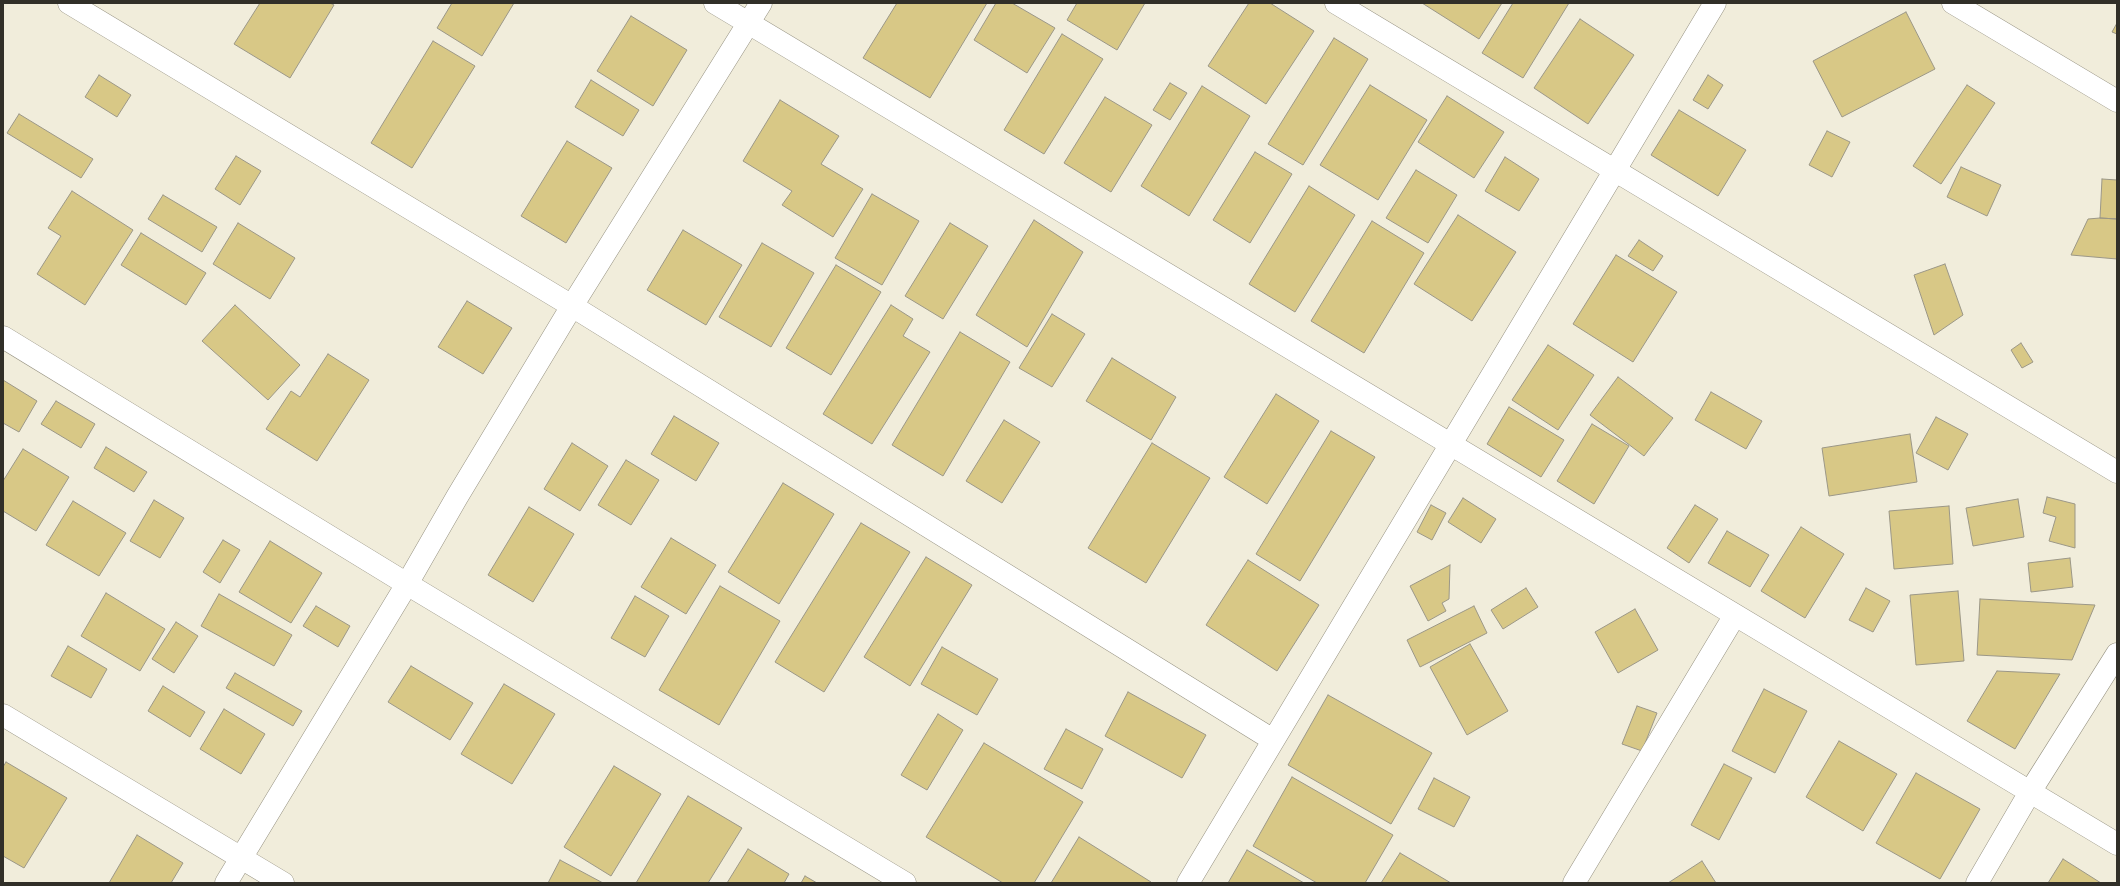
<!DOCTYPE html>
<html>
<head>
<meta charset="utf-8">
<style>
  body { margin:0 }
  #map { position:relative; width:2120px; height:886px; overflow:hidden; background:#f1eddb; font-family:Raleway,sans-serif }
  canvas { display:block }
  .frame { position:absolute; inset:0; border:4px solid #312f28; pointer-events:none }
</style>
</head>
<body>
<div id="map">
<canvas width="2120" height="886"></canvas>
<div class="frame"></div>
</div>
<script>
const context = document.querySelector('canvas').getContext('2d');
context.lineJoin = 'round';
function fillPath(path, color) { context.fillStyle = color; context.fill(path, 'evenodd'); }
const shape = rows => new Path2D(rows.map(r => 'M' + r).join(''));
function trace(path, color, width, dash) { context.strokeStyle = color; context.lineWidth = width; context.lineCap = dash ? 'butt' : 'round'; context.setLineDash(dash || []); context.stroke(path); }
const building = shape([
  [260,3,330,3,334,5,290,78,234,44,260,3],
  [452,3,514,3,482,56,437,28,452,3],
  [897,3,987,3,930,98,863,58,897,3],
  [996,3,1012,3,1055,28,1027,73,974,40,996,3],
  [1077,3,1145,3,1117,50,1067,20,1077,3],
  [1249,3,1270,3,1314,31,1266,104,1208,66,1249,3],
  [1422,3,1502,3,1479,39,1422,3],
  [1513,3,1569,3,1523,78,1482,53,1513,3],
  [1906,12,1935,69,1842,117,1813,61,1906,12],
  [631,16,687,50,653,106,597,71,631,16],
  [1580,19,1634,55,1588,124,1534,88,1580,19],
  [2117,23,2117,34,2112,32,2117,23],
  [1062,34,1103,59,1044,154,1004,130,1062,34],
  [1334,38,1368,59,1303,165,1268,144,1334,38],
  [433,41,475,66,412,168,371,143,433,41],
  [99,75,131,95,117,117,85,97,99,75],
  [1708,75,1723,85,1708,109,1693,100,1708,75],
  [591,80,639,110,623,136,575,107,591,80],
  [1170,83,1187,93,1170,120,1153,110,1170,83],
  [1370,85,1427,120,1378,200,1320,165,1370,85],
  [1967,85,1995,103,1941,184,1913,166,1967,85],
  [1202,86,1250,116,1189,216,1141,186,1202,86],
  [1447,96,1504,132,1474,178,1418,142,1447,96],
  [1105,97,1152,125,1111,192,1064,163,1105,97],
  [780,100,839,136,821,164,863,189,833,237,782,205,792,191,743,161,780,100],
  [1679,110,1746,150,1718,196,1651,155,1679,110],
  [19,114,93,159,81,178,7,133,19,114],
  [1827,131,1850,142,1832,177,1809,165,1827,131],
  [567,141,612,168,566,243,521,216,567,141],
  [1255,152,1292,174,1250,243,1213,220,1255,152],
  [236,156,261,171,240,205,215,189,236,156],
  [1505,157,1539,179,1519,211,1485,191,1505,157],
  [1961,167,2001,185,1987,216,1947,197,1961,167],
  [1416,170,1457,195,1428,243,1386,218,1416,170],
  [2102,179,2117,180,2117,219,2100,218,2102,179],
  [1309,186,1355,215,1295,312,1249,284,1309,186],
  [72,191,133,230,85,305,37,274,61,236,48,228,72,191],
  [872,194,919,221,882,285,835,258,872,194],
  [163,195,217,227,202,252,148,219,163,195],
  [1458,215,1516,252,1472,321,1414,284,1458,215],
  [2100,218,2117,219,2117,259,2071,255,2088,219,2100,218],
  [1034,220,1083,252,1027,347,976,315,1034,220],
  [1372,221,1424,253,1364,353,1311,321,1372,221],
  [238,223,295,258,270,299,213,264,238,223],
  [950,223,988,246,943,319,905,296,950,223],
  [683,230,742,265,706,325,647,290,683,230],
  [141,233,206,273,186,305,121,265,141,233],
  [1639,240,1663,256,1653,271,1628,256,1639,240],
  [762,243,814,273,771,347,719,317,762,243],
  [1616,255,1677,292,1633,362,1573,324,1616,255],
  [1945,264,1963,315,1934,335,1914,275,1945,264],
  [836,265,881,292,831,375,786,348,836,265],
  [467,301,512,328,483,374,438,347,467,301],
  [235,305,300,365,268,400,202,341,235,305],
  [891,305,913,319,903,336,930,352,872,444,823,414,891,305],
  [1052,314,1085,334,1052,387,1019,368,1052,314],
  [960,332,1010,362,943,476,892,445,960,332],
  [2021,343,2033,362,2022,368,2011,350,2021,343],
  [1548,345,1594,375,1558,430,1512,400,1548,345],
  [328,354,369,380,317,461,266,429,291,391,300,397,328,354],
  [1112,358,1176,397,1151,440,1086,401,1112,358],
  [1618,377,1673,418,1644,456,1590,415,1618,377],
  [3,380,37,401,19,432,3,423,3,380],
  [1711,392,1762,421,1746,449,1695,420,1711,392],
  [1276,394,1319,421,1267,504,1224,477,1276,394],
  [56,401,95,424,81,448,41,424,56,401],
  [1509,407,1564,440,1541,477,1487,444,1509,407],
  [674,416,719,443,696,481,651,454,674,416],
  [1936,417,1968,434,1948,470,1916,453,1936,417],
  [1004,420,1040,442,1002,503,966,481,1004,420],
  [1592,424,1629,446,1594,504,1557,481,1592,424],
  [1331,431,1375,457,1300,581,1256,554,1331,431],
  [1910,434,1917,482,1829,496,1822,448,1910,434],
  [572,443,608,466,580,511,544,489,572,443],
  [1152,443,1210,478,1146,583,1088,548,1152,443],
  [106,447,147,472,134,492,94,468,106,447],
  [23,449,69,477,36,531,3,511,3,481,23,449],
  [626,460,659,480,631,525,598,505,626,460],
  [783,483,834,514,779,604,728,572,783,483],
  [2047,497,2075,504,2075,548,2049,541,2056,517,2043,513,2047,497],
  [1463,498,1496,519,1481,543,1448,522,1463,498],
  [2018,499,2024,537,1973,546,1966,508,2018,499],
  [154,500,184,518,160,558,130,541,154,500],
  [73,501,126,533,99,576,46,545,73,501],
  [1431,505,1446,513,1432,540,1417,532,1431,505],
  [1695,505,1718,519,1689,563,1667,548,1695,505],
  [1949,506,1953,564,1894,569,1889,511,1949,506],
  [529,507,574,534,533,602,488,575,529,507],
  [861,523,910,552,824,692,775,662,861,523],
  [1801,527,1844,554,1805,618,1761,591,1801,527],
  [1727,531,1769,555,1750,587,1708,563,1727,531],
  [671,538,716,565,686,614,641,587,671,538],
  [223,540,240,550,220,583,203,572,223,540],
  [270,541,322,573,291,623,239,592,270,541],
  [926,557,972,585,910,686,864,657,926,557],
  [2070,558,2073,587,2031,592,2028,563,2070,558],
  [1248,560,1319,605,1277,671,1206,625,1248,560],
  [1450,565,1449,599,1442,603,1446,611,1428,621,1410,586,1450,565],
  [720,586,780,621,719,725,659,690,720,586],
  [1526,588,1538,607,1503,629,1491,610,1526,588],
  [1866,588,1890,601,1873,632,1849,620,1866,588],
  [1958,591,1964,661,1916,665,1910,595,1958,591],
  [106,593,165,629,140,671,81,636,106,593],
  [219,594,292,635,274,666,201,626,219,594],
  [635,596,669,616,645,657,611,638,635,596],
  [1980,599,2095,605,2072,660,1977,655,1980,599],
  [316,606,350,626,338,647,303,626,316,606],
  [1474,606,1487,633,1420,667,1407,640,1474,606],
  [1635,609,1658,650,1618,673,1595,632,1635,609],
  [176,622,198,636,174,673,152,659,176,622],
  [1470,644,1508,711,1467,735,1430,667,1470,644],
  [68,646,107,669,91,698,51,676,68,646],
  [942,647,998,679,977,715,921,684,942,647],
  [411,666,473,703,450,740,388,702,411,666],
  [1997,671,2060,674,2015,749,1967,721,1997,671],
  [235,673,302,711,293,726,226,688,235,673],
  [504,684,555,714,512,784,461,754,504,684],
  [163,686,205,712,190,737,148,711,163,686],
  [1764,689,1807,711,1775,773,1732,751,1764,689],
  [1128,692,1206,735,1182,778,1105,736,1128,692],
  [1328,695,1432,753,1391,824,1288,765,1328,695],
  [1637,706,1657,713,1642,751,1622,744,1637,706],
  [224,709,265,734,241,774,200,749,224,709],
  [938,714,963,730,927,790,901,775,938,714],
  [1066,729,1103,749,1082,789,1044,769,1066,729],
  [1839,741,1897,774,1863,831,1806,797,1839,741],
  [984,743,1083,802,1034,883,1003,883,926,837,984,743],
  [6,762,67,798,24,868,3,856,3,767,6,762],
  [1724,764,1752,778,1719,840,1691,825,1724,764],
  [614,766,661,794,611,876,564,847,614,766],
  [1916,773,1980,809,1940,879,1876,843,1916,773],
  [1292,777,1393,835,1365,883,1317,883,1253,846,1292,777],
  [1434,778,1470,797,1454,827,1418,809,1434,778],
  [688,796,742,828,708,883,636,883,688,796],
  [137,835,183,863,171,883,109,883,137,835],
  [1079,837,1151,882,1150,883,1051,883,1079,837],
  [748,849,789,874,784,883,727,883,748,849],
  [1247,850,1304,883,1228,883,1247,850],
  [1400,853,1451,883,1381,883,1400,853],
  [2063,859,2101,883,2048,883,2063,859],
  [560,860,603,883,548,883,560,860],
  [1702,861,1716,883,1668,883,1702,861],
  [805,876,817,883,801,883,805,876]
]);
const minor = shape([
  [69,3,572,306,1273,740],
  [715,3,2117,844],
  [1336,3,2117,472],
  [1953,3,2117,101],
  [3,337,407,584,905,883],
  [3,715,283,883],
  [226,883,407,584,457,497,572,306,761,3],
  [1188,883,1715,3],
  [1574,883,1735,615],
  [1977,883,2030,792,2117,654]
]);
fillPath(building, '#d8c886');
trace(building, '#9b9787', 1);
trace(minor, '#959181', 23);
trace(minor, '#fff', 22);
</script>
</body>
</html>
